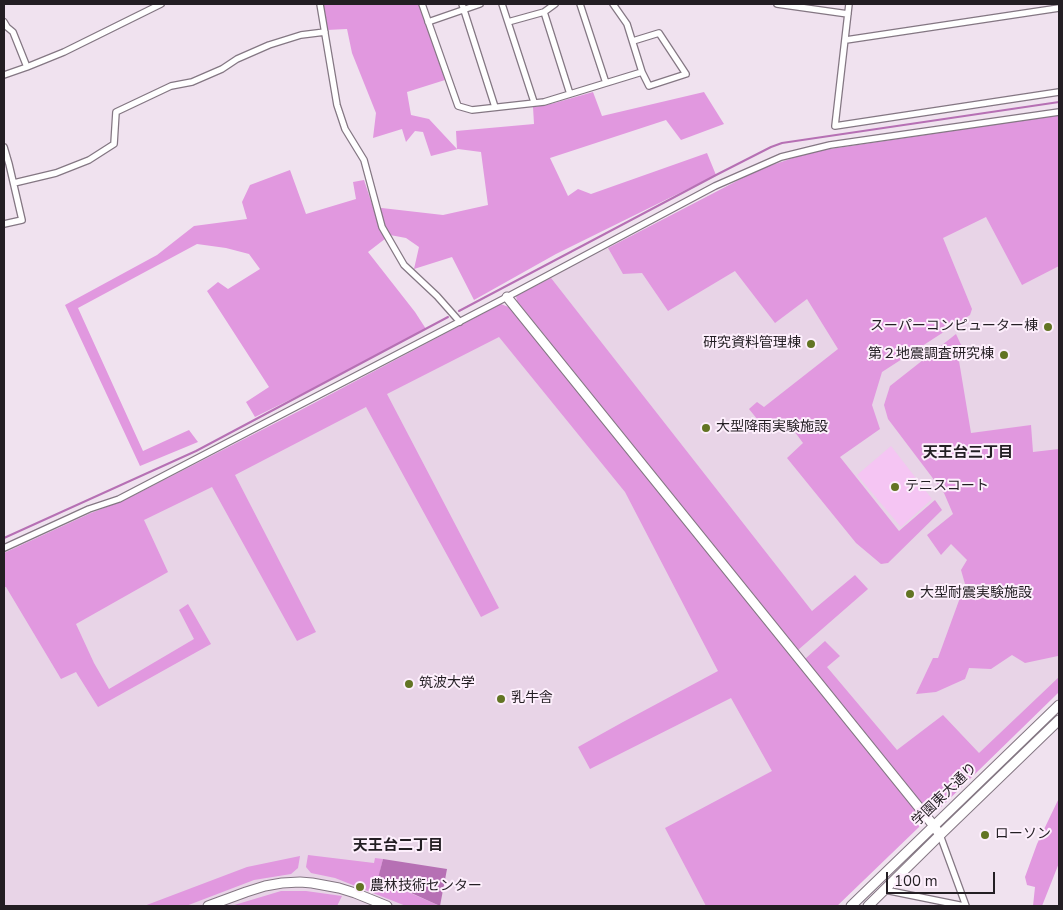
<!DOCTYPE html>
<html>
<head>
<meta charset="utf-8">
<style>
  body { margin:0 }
  #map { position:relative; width:1063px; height:910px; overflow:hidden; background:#f0e2ef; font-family:"Nunito Sans",sans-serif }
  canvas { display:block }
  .frame { position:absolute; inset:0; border:5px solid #231e23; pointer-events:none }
  .scale { position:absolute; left:886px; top:872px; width:109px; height:22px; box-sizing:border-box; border:2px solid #231e23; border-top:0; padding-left:6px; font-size:15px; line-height:18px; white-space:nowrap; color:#231e23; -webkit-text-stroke:4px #fdeffc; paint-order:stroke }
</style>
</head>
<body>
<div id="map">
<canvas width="1063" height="910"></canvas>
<div class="frame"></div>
<div class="scale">100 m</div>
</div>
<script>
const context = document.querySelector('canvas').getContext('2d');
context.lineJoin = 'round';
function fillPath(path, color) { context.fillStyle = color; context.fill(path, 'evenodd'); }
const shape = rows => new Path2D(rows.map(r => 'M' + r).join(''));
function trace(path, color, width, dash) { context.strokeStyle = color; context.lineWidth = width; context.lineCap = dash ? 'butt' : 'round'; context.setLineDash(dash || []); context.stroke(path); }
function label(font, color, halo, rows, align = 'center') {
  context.font = font + ' "Nunito Sans","Noto Sans JP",sans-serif'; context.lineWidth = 4; context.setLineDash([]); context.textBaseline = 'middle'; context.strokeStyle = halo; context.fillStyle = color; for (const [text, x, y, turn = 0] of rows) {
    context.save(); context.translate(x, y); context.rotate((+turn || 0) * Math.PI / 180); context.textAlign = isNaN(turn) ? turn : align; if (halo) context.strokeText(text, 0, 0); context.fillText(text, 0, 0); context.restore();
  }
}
const built = shape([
  [1059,115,1059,692,938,810,927,810,517,301,516,296,758,170],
  [501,304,919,827,837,906,4,906,4,553,91,513,125,500,299,411]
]);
const green = shape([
  [891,446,932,499,901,527,857,475]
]);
const forest = shape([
  [323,4,419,4,445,80,407,92,411,115,429,119,457,149,456,131,534,124,533,107,551,104,593,92,602,116,704,92,724,124,681,140,666,120,550,158,568,196,578,189,591,194,707,153,716,175,556,254,474,300,452,257,414,269,419,247,406,238,390,235,368,252,415,312,426,329,332,379,255,417,246,402,269,387,207,291,218,282,228,289,260,269,249,254,226,248,197,244,78,308,143,451,189,430,198,442,140,466,65,305,157,255,194,226,247,219,242,202,250,185,290,170,306,214,356,199,353,182,364,180,373,207,443,215,488,205,481,152,458,149,431,156,423,132,415,131,406,142,402,129,373,138,376,113,352,53,347,29,327,30],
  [1059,115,1059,266,1022,285,986,217,943,238,972,309,970,315,882,372,872,405,880,429,840,457,899,531,935,500,942,510,888,563,881,564,856,543,787,458,803,443,786,420,766,430,749,409,757,402,764,407,838,349,807,299,775,323,735,271,668,311,642,273,623,274,608,248,758,170,810,152],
  [551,278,812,611,855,575,868,589,798,650,517,301,516,296],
  [501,304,511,308,921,816,919,827,837,906,706,906,665,828,772,771,731,698,590,769,578,747,623,722,718,671,625,492,499,337,387,394,499,608,481,617,366,407,235,475,316,632,297,641,212,487,144,520,168,572,76,624,94,663,109,689,194,639,179,610,188,604,211,644,98,707,76,672,61,679,6,587,4,587,4,553,91,513,125,500,299,411],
  [956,334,962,347,958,355,971,433,1031,425,1033,452,1059,449,1059,654,1058,656,1025,663,1012,655,991,669,969,668,965,679,936,692,916,694,933,658,938,658,965,584,961,570,967,560,951,544,941,555,927,535,953,514,944,493,888,419,884,405,890,386],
  [825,641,840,656,827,667,897,750,943,715,979,753,1059,677,1059,692,938,810,927,810,805,659],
  [1059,798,1059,863,1042,906,1033,906,1035,887,1027,885,1025,877,1037,844],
  [308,855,374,863,375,858,383,859,378,879,440,906,406,906,335,878,311,873,306,867],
  [300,856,298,868,291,874,254,880,186,906,144,906,247,867],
  [281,891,306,891,342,896,337,906,231,906]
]);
const water = shape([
  [383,859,447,869,440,906,378,878]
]);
const stream = shape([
  [459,311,718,174,771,147,782,143,1059,102],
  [4,538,196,451,448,317]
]);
const street = shape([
  [320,4,337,105,345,129,364,160,382,227,404,265,437,296,460,322],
  [422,4,458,106,472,110,544,102,642,72],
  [462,4,495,107],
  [502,4,534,102],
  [580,4,606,83],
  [613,4,627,24,642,72,649,86,686,74,659,33,633,41],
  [777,4,848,14],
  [849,4,835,126,1059,92],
  [544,12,570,94],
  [4,22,7,27,13,32,27,67],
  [428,22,480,4],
  [508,22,544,12,555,4],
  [846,40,1059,8],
  [4,75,27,67,64,52,161,4],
  [4,147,9,164,22,220,4,224],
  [14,183,56,173,89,160,114,144,116,112,171,86,192,82,222,69,237,59,269,45,301,35,325,32],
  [4,548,89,509,119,499,507,297,715,186,781,157,830,145,1059,112],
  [940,835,966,906],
  [885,890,964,906]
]);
const secondary = shape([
  [507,297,934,826,940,835],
  [208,906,246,892,265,886,282,883,300,882,312,883,339,888,355,893,387,906]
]);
const primary = shape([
  [851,906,1059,705],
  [868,906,940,835,1059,720]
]);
const markers = [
  [1048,327,5,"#627423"],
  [811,344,5,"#627423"],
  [1004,355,5,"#627423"],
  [706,428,5,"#627423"],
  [895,487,5,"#627423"],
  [910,594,5,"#627423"],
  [409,684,5,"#627423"],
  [501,699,5,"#627423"],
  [985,835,5,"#627423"],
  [360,887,5,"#627423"]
];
const poiNames = [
  ["スーパーコンピューター棟",1038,327,"right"],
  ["研究資料管理棟",801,344,"right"],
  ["第２地震調査研究棟",994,355,"right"],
  ["大型降雨実験施設",716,428],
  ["テニスコート",905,487],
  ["大型耐震実験施設",920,594],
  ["筑波大学",419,684],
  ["乳牛舎",511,699],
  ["ローソン",995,835],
  ["農林技術センター",370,887]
];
const streetNames = [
  ["学園東大通り",945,795,-44]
];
const neighbourhoodNames = [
  ["天王台三丁目",968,453],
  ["天王台二丁目",398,846]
];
fillPath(built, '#e8d4e7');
fillPath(green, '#f5c5f3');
fillPath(forest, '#e198df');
fillPath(water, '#b670b4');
trace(stream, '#b670b4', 2);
trace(street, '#847783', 8);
trace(secondary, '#847783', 11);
trace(primary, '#847783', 11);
trace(street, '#fff', 5.5);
trace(secondary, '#fff', 9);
trace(primary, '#fff', 9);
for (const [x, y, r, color] of markers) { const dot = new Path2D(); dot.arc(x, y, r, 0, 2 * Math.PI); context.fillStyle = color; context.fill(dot); trace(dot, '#fdeffc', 2); }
label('14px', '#231e23', '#fdeffc', poiNames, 'left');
label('14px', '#231e23', '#fdeffc', streetNames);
label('bold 15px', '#231e23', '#fdeffc', neighbourhoodNames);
</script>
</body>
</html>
